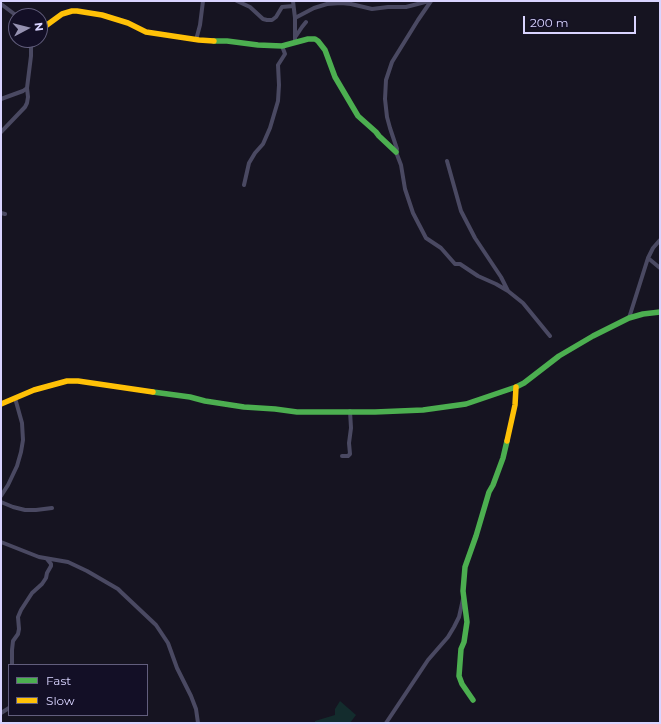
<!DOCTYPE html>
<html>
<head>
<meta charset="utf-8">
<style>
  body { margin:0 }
  #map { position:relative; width:661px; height:724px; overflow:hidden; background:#161421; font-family:Montserrat,sans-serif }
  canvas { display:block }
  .frame { position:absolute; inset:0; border:2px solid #d9d4ff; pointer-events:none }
  .legend { position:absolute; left:8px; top:664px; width:140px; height:52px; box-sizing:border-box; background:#130f26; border:1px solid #625e7d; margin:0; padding:5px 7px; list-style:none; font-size:12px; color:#d9d4ff }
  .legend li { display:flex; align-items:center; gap:8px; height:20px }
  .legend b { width:20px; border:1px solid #625e7d }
  .north { position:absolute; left:8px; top:8px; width:40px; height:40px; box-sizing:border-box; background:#130f26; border:1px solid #625e7d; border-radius:50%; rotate:83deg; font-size:11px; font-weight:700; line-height:16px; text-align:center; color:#d9d4ff }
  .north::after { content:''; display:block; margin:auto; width:14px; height:18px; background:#9591b1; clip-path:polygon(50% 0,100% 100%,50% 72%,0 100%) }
  .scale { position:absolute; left:523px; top:16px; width:113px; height:18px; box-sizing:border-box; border:2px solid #d9d4ff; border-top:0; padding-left:5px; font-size:12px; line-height:14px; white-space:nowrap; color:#d9d4ff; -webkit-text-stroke:3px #130f26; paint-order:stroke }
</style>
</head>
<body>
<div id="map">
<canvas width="661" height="724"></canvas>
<div class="frame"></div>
<ul class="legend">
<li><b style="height:5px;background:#4caf50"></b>Fast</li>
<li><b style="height:5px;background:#ffc107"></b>Slow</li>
</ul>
<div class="north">N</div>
<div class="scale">200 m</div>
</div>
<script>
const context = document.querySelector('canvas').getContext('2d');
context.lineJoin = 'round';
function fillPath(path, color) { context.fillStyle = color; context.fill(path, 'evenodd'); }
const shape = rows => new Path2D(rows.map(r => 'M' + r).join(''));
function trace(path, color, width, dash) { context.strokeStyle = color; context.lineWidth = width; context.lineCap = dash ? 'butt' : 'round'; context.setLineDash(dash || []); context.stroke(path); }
const green = shape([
  [340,701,356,715,350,723,315,723,315,721,335,715,335,709]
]);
const street = shape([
  [237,1,250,7,263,19,267,20,272,20,276,17,282,7,293,6],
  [293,1,295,18,295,42],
  [431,1,418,20,392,62,386,80,385,99,387,117,390,128,397,149,396,152,401,165,405,189,413,213,426,238,441,248,455,264,460,264,478,276,496,284,508,291],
  [1,4,17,16],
  [295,18,314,8,327,4,341,3,351,4,372,9,388,7,406,7,429,1],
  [296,36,302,27,306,22],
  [196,40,200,25,203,1],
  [1,99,23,91,27,88,31,56,31,40],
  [1,132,25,107,27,103,28,97,27,88],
  [447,161,461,211,475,238,501,277,508,291,523,303,550,336],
  [244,185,249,163,255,153,263,144,270,128,278,101,279,85,278,65,285,54,282,46],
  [1,213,5,214],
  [648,258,660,268],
  [629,318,648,258,653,248,660,240],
  [342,456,348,456,350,454,349,443,351,428,350,411],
  [1,496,8,485,17,466,21,452,23,440,22,423,15,398],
  [1,502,13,507,25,510,36,510,52,508],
  [1,542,39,557,68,562,87,571,118,589,121,592,156,625,168,643,177,668,191,696,196,709,198,723],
  [12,665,12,650,13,641,18,634,19,629,18,617,21,610,32,593,42,584,46,578,47,573,51,566,51,564,47,559],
  [1,713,9,708],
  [386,723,428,660,448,637,454,627,459,617,463,599]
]);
const fast = shape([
  [214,41,227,41,258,45,282,46,308,39,315,39,318,41,325,50,335,77,358,116,376,132,379,136,396,152],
  [153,392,190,397,205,401,244,407,275,409,297,412,375,412,423,410,466,404,516,387,524,383,559,356,593,336,629,318,643,314,660,312],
  [473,700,462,684,459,676,461,649,464,642,467,622,463,591,465,567,476,536,489,492,493,485,503,458,507,441]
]);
const slow = shape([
  [40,30,62,14,72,11,77,11,102,15,128,23,146,32,199,40,214,41],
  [1,404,34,390,67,381,78,381,153,392],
  [507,441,515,405,516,387]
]);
fillPath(green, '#132c2d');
trace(street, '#4a4962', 4);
trace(fast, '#4caf50', 5.5);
trace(slow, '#ffc107', 5.5);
</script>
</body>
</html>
